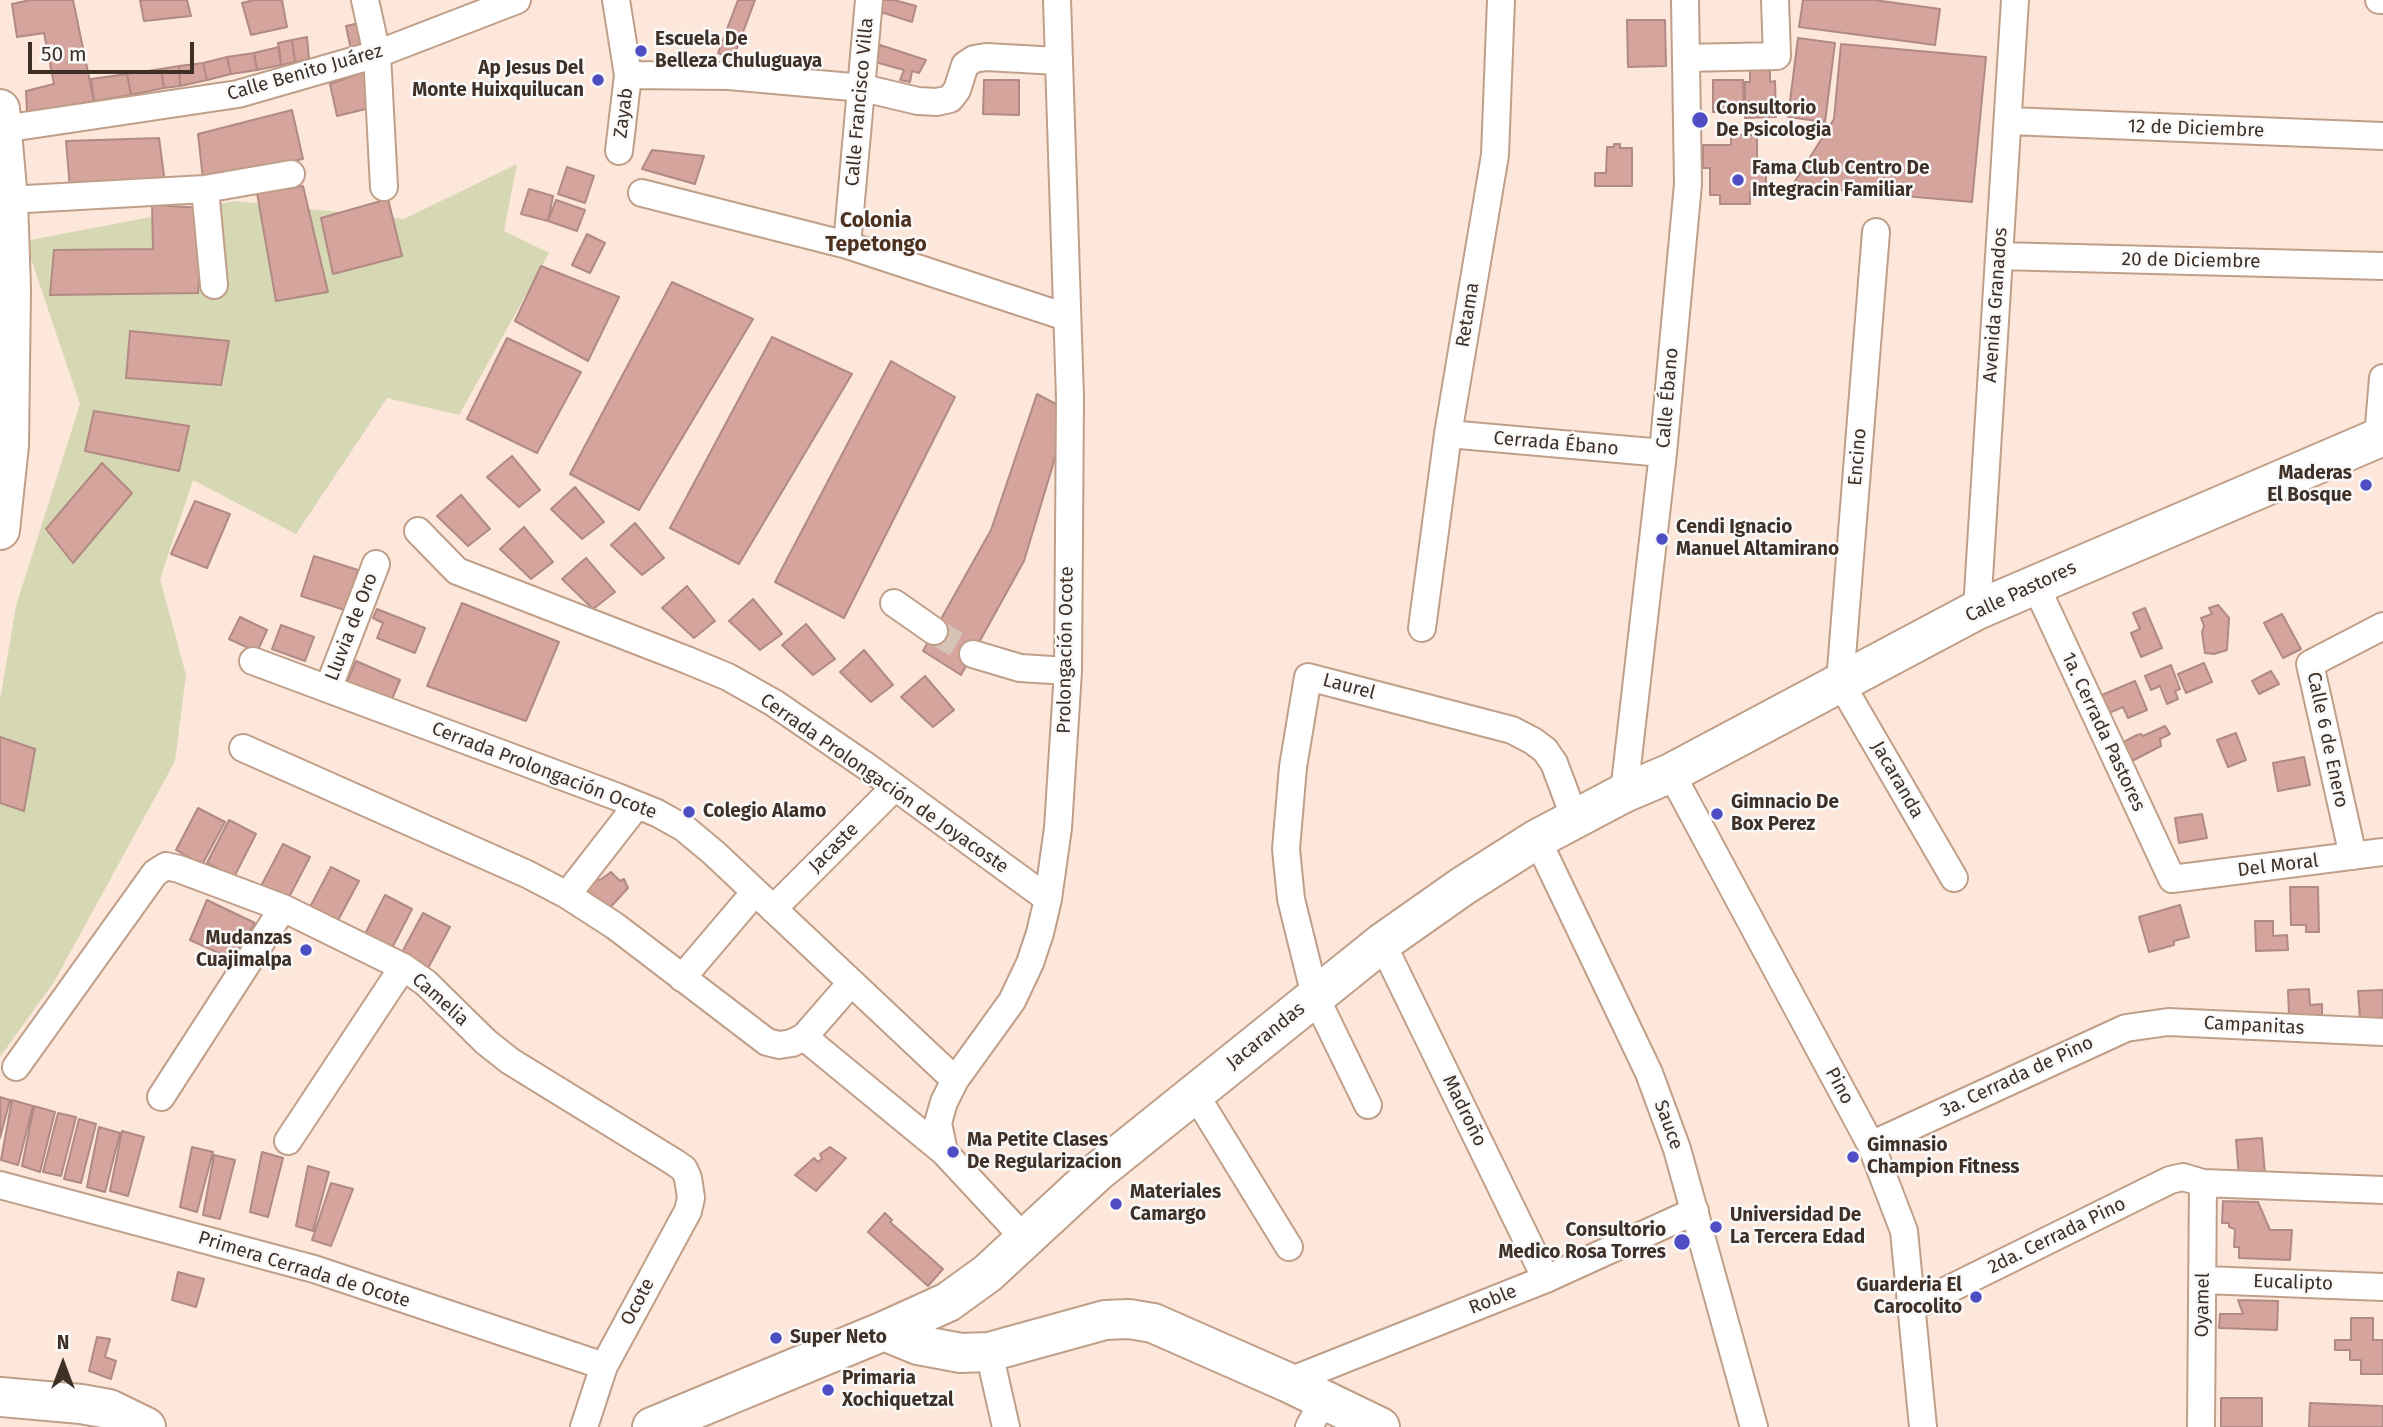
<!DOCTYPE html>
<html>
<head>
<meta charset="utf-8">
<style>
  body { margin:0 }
  #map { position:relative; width:2383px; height:1427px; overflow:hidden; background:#fde7da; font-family:"Fira Sans",sans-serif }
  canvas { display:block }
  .north { position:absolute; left:28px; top:1329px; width:70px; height:70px; -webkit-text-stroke:5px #f9f9f9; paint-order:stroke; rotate:0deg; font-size:19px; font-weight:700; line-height:28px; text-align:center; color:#3e3027 }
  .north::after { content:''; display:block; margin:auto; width:24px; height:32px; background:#3e3027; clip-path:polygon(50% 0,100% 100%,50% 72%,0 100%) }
  .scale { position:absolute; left:28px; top:42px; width:166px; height:32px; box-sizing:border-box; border:4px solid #3e3027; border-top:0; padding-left:9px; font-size:21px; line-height:24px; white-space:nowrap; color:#3e3027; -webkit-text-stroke:5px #f9f9f9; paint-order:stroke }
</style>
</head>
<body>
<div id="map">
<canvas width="2383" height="1427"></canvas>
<div class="north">N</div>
<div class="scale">50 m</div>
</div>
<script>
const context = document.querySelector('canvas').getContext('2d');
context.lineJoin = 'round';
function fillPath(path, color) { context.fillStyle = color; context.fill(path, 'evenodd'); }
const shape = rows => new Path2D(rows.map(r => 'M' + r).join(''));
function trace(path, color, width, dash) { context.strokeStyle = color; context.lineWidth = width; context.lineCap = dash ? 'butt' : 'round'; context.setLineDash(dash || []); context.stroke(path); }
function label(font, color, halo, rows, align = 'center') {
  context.font = font + ' "Fira Sans",sans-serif'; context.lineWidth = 5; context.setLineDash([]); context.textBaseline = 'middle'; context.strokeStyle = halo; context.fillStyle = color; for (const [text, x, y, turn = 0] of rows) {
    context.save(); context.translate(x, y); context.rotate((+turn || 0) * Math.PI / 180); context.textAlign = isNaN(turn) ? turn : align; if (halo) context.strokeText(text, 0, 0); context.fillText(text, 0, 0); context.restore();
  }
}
const green = shape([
  [517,164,504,231,549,253,459,415,387,398,296,534,193,480,160,579,186,675,175,761,54,982,0,1057,0,700,16,606,80,404,25,241,235,201,404,219]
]);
const building = shape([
  [30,0,73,0,94,101,27,112,26,91,54,84,44,33,17,37,12,4,30,0],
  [140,0,187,0,191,16,144,21,140,0],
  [254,0,282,0,287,27,251,35,242,3,254,0],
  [738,0,755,0,733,59,718,53,738,0],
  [882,0,894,0,916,6,912,22,881,12,882,0],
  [1803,0,1874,0,1940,9,1935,45,1799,27,1803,0],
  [1627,20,1665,20,1666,66,1628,67,1627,20],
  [364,22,372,46,351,50,346,26,364,22],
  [307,37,309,59,295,62,292,40,307,37],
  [1798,38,1835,43,1825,122,1788,117,1798,38],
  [292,40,295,62,281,65,278,43,292,40],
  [1841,44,1986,57,1972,202,1792,186,1834,119,1841,44],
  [880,45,926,60,919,73,912,71,910,82,900,80,904,70,875,62,880,45],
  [279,47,281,65,257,70,254,53,279,47],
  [254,53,257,70,231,74,227,57,254,53],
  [227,57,231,74,207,80,203,63,227,57],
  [203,63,207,80,180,86,179,66,203,63],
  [1750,63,1770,63,1770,82,1775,81,1776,117,1745,118,1745,82,1750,82,1750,63],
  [179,66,180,86,164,88,161,69,179,66],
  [161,69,164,88,131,95,127,74,161,69],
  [369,70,374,107,337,116,330,84,369,70],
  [127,74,131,95,94,101,91,79,127,74],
  [984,80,1019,80,1019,115,983,114,984,80],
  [1713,80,1743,80,1744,112,1713,112,1713,80],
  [292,110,303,159,203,180,198,134,292,110],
  [1731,135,1757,135,1757,164,1766,164,1766,192,1750,192,1750,204,1720,204,1720,195,1710,195,1710,168,1703,168,1703,145,1731,145,1731,135],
  [159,138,165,183,70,189,66,141,159,138],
  [1614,144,1620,144,1620,148,1632,148,1632,186,1595,186,1595,173,1606,173,1607,147,1614,147,1614,144],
  [652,150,704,156,695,184,642,169,652,150],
  [567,167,594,176,585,203,558,194,567,167],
  [303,186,328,292,276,301,257,193,303,186],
  [529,189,553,196,548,221,521,214,529,189],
  [388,199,402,256,333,274,321,218,388,199],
  [556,200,585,210,577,231,548,221,556,200],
  [152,205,205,208,198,293,50,295,54,250,153,249,152,205],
  [587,234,605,243,590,273,572,265,587,234],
  [541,266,619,297,588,361,515,321,541,266],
  [672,282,753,319,639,510,570,474,672,282],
  [130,331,229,341,221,385,126,378,130,331],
  [772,337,852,374,739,564,670,528,772,337],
  [507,338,581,372,537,453,467,419,507,338],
  [891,361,955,397,844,618,775,582,891,361],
  [1037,394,1067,410,1052,468,1024,561,961,675,923,651,991,530,1037,394],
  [94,411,189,426,179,471,85,451,94,411],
  [512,456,540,490,519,507,487,477,512,456],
  [102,463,132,493,73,563,46,529,102,463],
  [575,487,604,522,582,539,551,509,575,487],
  [461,495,490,529,468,546,437,516,461,495],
  [195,501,230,514,207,568,171,554,195,501],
  [635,523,664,558,642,575,611,545,635,523],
  [524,527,553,562,531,579,500,549,524,527],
  [314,556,358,570,345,610,301,596,314,556],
  [586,558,615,592,593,609,562,579,586,558],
  [687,586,715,621,694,638,662,608,687,586],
  [753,599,782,634,760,650,729,621,753,599],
  [462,603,559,642,526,721,427,686,462,603],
  [2218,605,2229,618,2227,650,2214,654,2205,653,2202,632,2204,626,2201,618,2212,614,2209,608,2218,605],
  [2145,608,2162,648,2141,657,2131,633,2140,629,2133,613,2145,608],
  [377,609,425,628,415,653,377,638,383,623,373,618,377,609],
  [2282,614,2301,649,2283,658,2264,623,2282,614],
  [240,617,267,630,257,652,229,639,240,617],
  [806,624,835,659,813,675,782,645,806,624],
  [281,625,314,637,305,661,272,649,281,625],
  [864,650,893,685,871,702,840,672,864,650],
  [356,661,400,680,389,706,345,687,356,661],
  [2204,663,2212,682,2186,693,2178,674,2204,663],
  [2171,665,2180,689,2175,691,2178,699,2167,704,2160,686,2151,690,2145,676,2171,665],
  [2271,671,2279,684,2259,694,2252,681,2271,671],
  [925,676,954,710,933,727,901,697,925,676],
  [2135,681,2147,710,2128,718,2123,707,2109,713,2102,695,2135,681],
  [2165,726,2170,734,2160,739,2161,746,2130,762,2120,744,2137,735,2141,734,2143,736,2165,726],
  [2236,733,2246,760,2228,767,2217,740,2236,733],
  [0,737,35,749,24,811,0,803,0,737],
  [2304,757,2310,785,2278,791,2273,763,2304,757],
  [198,808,225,822,202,865,176,850,198,808],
  [2202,814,2207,838,2179,843,2175,818,2202,814],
  [229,820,256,834,234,877,207,863,229,820],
  [283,844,310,857,287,901,261,886,283,844],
  [331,867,359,881,336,924,309,909,331,867],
  [611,872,620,881,624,879,628,888,606,912,579,891,592,877,600,880,611,872],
  [2290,887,2318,887,2319,932,2306,932,2306,925,2291,925,2290,887],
  [385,895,412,909,390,952,363,938,385,895],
  [207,900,255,923,232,959,190,940,207,900],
  [2180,905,2189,937,2174,941,2174,945,2149,952,2139,917,2180,905],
  [423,913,450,927,427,970,400,956,423,913],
  [2255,921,2273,921,2273,936,2287,935,2288,950,2256,951,2255,921],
  [2309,989,2310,1005,2322,1004,2322,1015,2289,1016,2288,990,2309,989],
  [2383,990,2383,1018,2360,1019,2358,991,2383,990],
  [0,1097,10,1100,0,1138,0,1097],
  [12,1100,33,1106,18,1165,1,1160,12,1100],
  [34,1106,55,1112,40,1172,22,1166,34,1106],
  [58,1113,76,1117,61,1176,43,1172,58,1113],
  [79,1119,96,1124,81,1183,64,1179,79,1119],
  [99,1127,120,1133,105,1192,87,1187,99,1127],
  [122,1131,144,1137,128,1196,110,1191,122,1131],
  [2262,1138,2265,1175,2239,1177,2236,1140,2262,1138],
  [192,1147,213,1152,197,1212,180,1207,192,1147],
  [830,1147,846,1158,816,1191,795,1175,814,1158,818,1162,822,1159,820,1154,830,1147],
  [262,1152,283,1158,268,1217,250,1212,262,1152],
  [214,1155,235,1160,220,1219,203,1215,214,1155],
  [308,1166,329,1172,313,1231,296,1226,308,1166],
  [331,1183,353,1189,331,1246,312,1240,331,1183],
  [2223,1201,2258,1202,2270,1230,2292,1230,2290,1260,2239,1258,2239,1247,2234,1247,2235,1229,2229,1227,2229,1223,2222,1223,2223,1201],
  [885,1213,892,1220,890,1222,943,1269,928,1286,868,1232,885,1213],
  [178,1272,204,1279,196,1307,172,1300,178,1272],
  [2238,1300,2278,1301,2277,1330,2219,1328,2220,1314,2243,1314,2238,1300],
  [2351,1318,2373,1318,2373,1340,2383,1340,2383,1374,2361,1374,2361,1360,2350,1360,2350,1350,2335,1350,2335,1340,2351,1340,2351,1318],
  [97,1337,110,1339,105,1357,116,1361,111,1379,89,1371,97,1337],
  [2221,1398,2262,1398,2262,1427,2221,1427,2221,1398],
  [2310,1403,2383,1406,2383,1427,2309,1427,2310,1403]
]);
const streetTunnel = shape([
  [934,631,973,654]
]);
const street = shape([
  [365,0,377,54,384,187],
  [616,0,628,75,619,151],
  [2379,0,2383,0],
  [1686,58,1777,56,1775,0],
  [628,75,729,76,863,88,918,101,937,102,950,99,957,90,965,65,974,59,986,57,1058,61],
  [2009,121,2383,136],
  [3,129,238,94,377,54,517,0],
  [205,189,214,285],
  [642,193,847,245,1066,317],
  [8,200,205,189,291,174],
  [1876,232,1840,682,1954,878],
  [847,245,869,0],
  [1999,256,2383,266],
  [1448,434,1663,453],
  [2378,437,2383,378],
  [418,531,457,571,687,660,728,677,774,703,869,768,1048,899],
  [2035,584,2172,879,2383,852],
  [894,603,934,631],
  [1977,610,2015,0],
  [1422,628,1448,434,1495,155,1501,0],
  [973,654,1020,668,1068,671],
  [253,661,615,796,657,813,684,828,714,853,955,1080],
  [328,689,376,564],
  [243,748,527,874,567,895,615,926,767,1042,779,1045,792,1043,804,1037,851,983],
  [1671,773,1871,1145,1904,1231,1923,1427],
  [1624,793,1663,453,1688,184,1685,0],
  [1537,839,1649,1073,1677,1149,1754,1427],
  [2353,856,2310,664,2383,626],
  [567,895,637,805],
  [773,909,895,787],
  [1382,943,1546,1279],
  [682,978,755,892],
  [804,1037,944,1152],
  [16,1067,155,873,166,866,179,869,283,908,403,967,426,983,486,1042,510,1061,674,1162,684,1169,688,1178,691,1198,688,1211,604,1366,584,1427],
  [1195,1094,1289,1247],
  [161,1097,283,908],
  [1368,1105,1315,996,1291,899,1286,849,1293,767,1308,677,1512,730,1533,741,1545,750,1554,763,1575,819],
  [288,1141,403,967],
  [1871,1145,2126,1028,2168,1022,2383,1032],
  [0,1185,314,1269,604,1366],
  [1025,1239,944,1152,938,1123,944,1102,955,1080,1012,1001,1030,963,1040,933,1048,899,1058,828,1068,671,1070,398,1057,0],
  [2204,1280,2383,1287],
  [1913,1307,2170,1180,2183,1177,2203,1183,2383,1190],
  [989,1352,1006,1427],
  [1287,1382,1546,1279,1695,1211],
  [1309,1427,1323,1401],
  [2201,1427,2203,1183]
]);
const secondary = shape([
  [0,109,8,200,11,289,9,445,0,530],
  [884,1331,918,1345,961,1353,989,1352,1105,1320,1129,1319,1153,1323,1287,1382,1380,1427],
  [0,1397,81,1404,109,1409,146,1427],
  [652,1427,884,1331,948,1302,988,1273,1096,1173,1382,943,1463,886,1537,839,1624,793,1671,773,1977,610,2383,436]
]);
const markers = [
  [641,51,7,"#4e4dc4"],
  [598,80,7,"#4e4dc4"],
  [1700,120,9,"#4e4dc4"],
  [1738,180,7,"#4e4dc4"],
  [2366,485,7,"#4e4dc4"],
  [1662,539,7,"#4e4dc4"],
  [689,812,7,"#4e4dc4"],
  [1717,814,7,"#4e4dc4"],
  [306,950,7,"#4e4dc4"],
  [953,1152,7,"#4e4dc4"],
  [1853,1157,7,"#4e4dc4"],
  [1116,1204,7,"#4e4dc4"],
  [1716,1227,7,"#4e4dc4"],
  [1682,1242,9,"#4e4dc4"],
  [1976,1297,7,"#4e4dc4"],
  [776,1338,7,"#4e4dc4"],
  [828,1390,7,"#4e4dc4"]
];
const poiNames = [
  ["Escuela De",655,40],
  ["Belleza Chuluguaya",655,62],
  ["Ap Jesus Del",584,69,"right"],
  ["Monte Huixquilucan",584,91,"right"],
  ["Consultorio",1716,109],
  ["De Psicologia",1716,131],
  ["Fama Club Centro De",1752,169],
  ["Integracin Familiar",1752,191],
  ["Maderas",2352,474,"right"],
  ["El Bosque",2352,496,"right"],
  ["Cendi Ignacio",1676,528],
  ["Manuel Altamirano",1676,550],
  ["Gimnacio De",1731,803],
  ["Box Perez",1731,825],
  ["Colegio Alamo",703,812],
  ["Mudanzas",292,939,"right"],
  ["Cuajimalpa",292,961,"right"],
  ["Ma Petite Clases",967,1141],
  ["De Regularizacion",967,1163],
  ["Gimnasio",1867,1146],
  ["Champion Fitness",1867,1168],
  ["Materiales",1130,1193],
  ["Camargo",1130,1215],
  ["Universidad De",1730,1216],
  ["La Tercera Edad",1730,1238],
  ["Consultorio",1666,1231,"right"],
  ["Medico Rosa Torres",1666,1253,"right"],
  ["Guarderia El",1962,1286,"right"],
  ["Carocolito",1962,1308,"right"],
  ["Super Neto",790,1338],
  ["Primaria",842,1379],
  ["Xochiquetzal",842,1401]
];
const streetNames = [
  ["Calle Benito Juárez",305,73,-16],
  ["Calle Francisco Villa",860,102,-85],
  ["Zayab",624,113,-83],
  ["12 de Diciembre",2196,129,2],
  ["20 de Diciembre",2191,261,1],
  ["Avenida Granados",1996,305,-86],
  ["Retama",1468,315,-81],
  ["Calle Ébano",1668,398,-85],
  ["Cerrada Ébano",1556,444,5],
  ["Encino",1858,457,-85],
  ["Calle Pastores",2021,592,-25],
  ["Lluvia de Oro",352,627,-69],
  ["Prolongación Ocote",1066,650,-89],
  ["Laurel",1349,687,15],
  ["1a. Cerrada Pastores",2103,732,65],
  ["Calle 6 de Enero",2327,740,78],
  ["Cerrada Prolongación Ocote",544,771,21],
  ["Jacaranda",1897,780,60],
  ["Cerrada Prolongación de Joyacoste",884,784,35],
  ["Jacaste",834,848,-45],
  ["Del Moral",2278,866,-7],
  ["Camelia",440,1000,42],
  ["Campanitas",2254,1026,3],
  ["Jacarandas",1266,1036,-39],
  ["3a. Cerrada de Pino",2017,1077,-25],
  ["Pino",1839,1086,62],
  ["Madroño",1464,1111,64],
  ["Sauce",1668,1125,70],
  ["2da. Cerrada Pino",2057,1236,-26],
  ["Primera Cerrada de Ocote",304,1270,17],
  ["Eucalipto",2293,1283,2],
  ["Roble",1493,1300,-22],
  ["Ocote",638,1302,-62],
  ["Oyamel",2203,1305,-89]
];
const neighbourhoodNames = [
  ["Colonia",876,221],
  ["Tepetongo",876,245]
];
fillPath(green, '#d6d7b3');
fillPath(building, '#d4a49d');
trace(building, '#b18a84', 2);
trace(streetTunnel, '#d7c2b6', 26, [26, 13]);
trace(street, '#c09f89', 30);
trace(secondary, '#c09f89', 42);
trace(street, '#fff', 26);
trace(secondary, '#fff', 38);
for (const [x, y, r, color] of markers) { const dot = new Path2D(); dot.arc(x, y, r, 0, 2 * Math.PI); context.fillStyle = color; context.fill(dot); trace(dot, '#f9f9f9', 2.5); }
label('bold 19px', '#3e3027', '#f9f9f9', poiNames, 'left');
label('19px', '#3e3027', '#f9f9f9', streetNames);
label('bold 21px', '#4d311f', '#f9f9f9', neighbourhoodNames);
</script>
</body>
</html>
